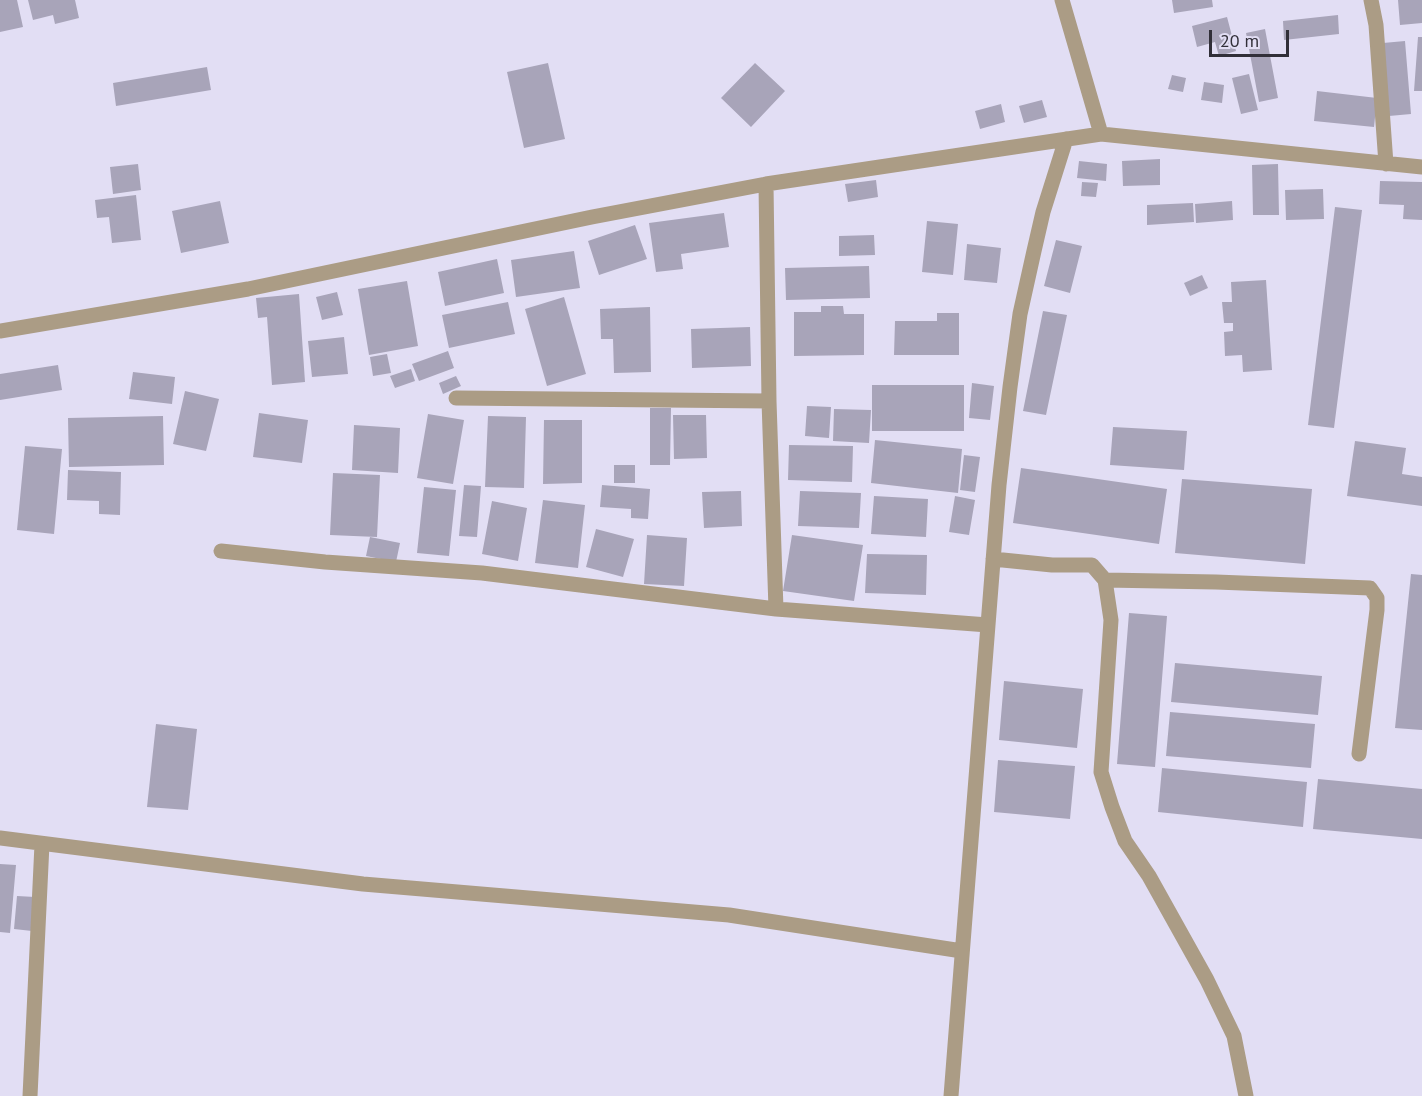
<!DOCTYPE html>
<html>
<head>
<meta charset="utf-8">
<style>
  body { margin:0 }
  #map { position:relative; width:1422px; height:1096px; overflow:hidden; background:#e2def4; font-family:"PT Sans",sans-serif }
  canvas { display:block }
  .scale { position:absolute; left:1209px; top:30px; width:80px; height:27px; box-sizing:border-box; border:3px solid #312f38; border-top:0; padding-left:8px; font-size:18px; line-height:21px; white-space:nowrap; color:#312f38; -webkit-text-stroke:4px #e2def4; paint-order:stroke }
</style>
</head>
<body>
<div id="map">
<canvas width="1422" height="1096"></canvas>
<div class="scale">20 m</div>
</div>
<script>
const context = document.querySelector('canvas').getContext('2d');
context.lineJoin = 'round';
function fillPath(path, color) { context.fillStyle = color; context.fill(path, 'evenodd'); }
const shape = rows => new Path2D(rows.map(r => 'M' + r).join(''));
function trace(path, color, width, dash) { context.strokeStyle = color; context.lineWidth = width; context.lineCap = dash ? 'butt' : 'round'; context.setLineDash(dash || []); context.stroke(path); }
const building = shape([
  [0,0,17,0,23,27,0,32],
  [28,0,75,0,79,18,55,24,53,15,33,20],
  [1172,0,1212,0,1213,7,1174,13],
  [1398,0,1422,0,1422,23,1400,25],
  [1338,15,1339,34,1284,40,1283,21],
  [1227,17,1236,51,1219,56,1215,42,1197,47,1192,26],
  [1265,29,1278,98,1259,102,1246,33],
  [1418,37,1422,37,1422,91,1414,91],
  [1405,41,1411,114,1389,116,1383,43],
  [548,63,565,139,524,148,507,72],
  [755,63,785,91,751,127,721,98],
  [207,67,211,90,116,106,113,83],
  [1249,74,1258,110,1241,114,1232,78],
  [1172,75,1186,78,1183,92,1168,89],
  [1204,82,1224,85,1222,103,1201,100],
  [1317,91,1377,98,1374,127,1314,121],
  [1042,100,1047,117,1024,123,1019,106],
  [1001,104,1005,122,980,129,975,111],
  [1160,159,1160,185,1123,186,1122,161],
  [1079,161,1107,164,1106,181,1077,178],
  [138,164,141,190,113,194,110,167],
  [1278,164,1279,215,1253,215,1252,165],
  [876,180,878,197,848,202,845,184],
  [1380,181,1422,182,1422,220,1403,219,1404,205,1379,204],
  [1082,182,1098,183,1096,197,1081,196],
  [1323,189,1324,219,1286,220,1285,190],
  [136,195,141,240,112,243,109,217,97,218,95,200],
  [220,201,229,243,181,253,172,211],
  [1232,201,1233,220,1196,223,1195,204],
  [1193,203,1194,222,1147,225,1147,205],
  [1335,207,1362,210,1334,428,1308,425],
  [724,213,729,247,681,254,683,269,656,272,649,223],
  [927,221,958,224,953,275,922,272],
  [635,225,647,259,599,275,588,241],
  [874,235,875,255,839,256,839,236],
  [1056,240,1082,246,1070,293,1044,286],
  [967,244,1001,248,997,283,964,280],
  [574,251,580,288,516,297,511,260],
  [497,259,504,293,445,306,438,272],
  [869,266,870,298,786,300,785,268],
  [1202,275,1208,288,1190,296,1184,283],
  [1266,280,1272,370,1243,372,1242,355,1225,356,1224,332,1233,331,1233,323,1224,323,1222,302,1232,302,1231,282],
  [407,281,418,346,369,355,358,289],
  [337,292,343,315,322,320,316,297],
  [299,294,305,382,272,385,267,317,258,318,256,298],
  [564,297,586,374,547,386,525,309],
  [508,302,515,334,449,348,442,315],
  [821,306,843,306,844,314,864,314,864,355,794,356,794,312,821,312],
  [650,307,651,372,614,373,613,339,601,339,600,309],
  [1043,311,1067,315,1046,415,1023,411],
  [937,313,959,313,959,355,894,355,895,321,937,321],
  [750,327,751,366,692,368,691,329],
  [344,337,348,374,312,377,308,341],
  [448,351,454,368,419,381,412,364],
  [387,354,391,373,373,376,370,357],
  [58,365,62,390,0,400,0,374],
  [411,369,415,381,395,388,390,376],
  [133,372,175,377,172,404,129,399],
  [456,376,461,386,443,394,439,383],
  [972,383,994,386,990,420,969,418],
  [872,385,964,385,964,431,872,431],
  [185,391,219,399,206,451,173,444],
  [807,406,831,407,829,438,805,436],
  [650,408,671,408,670,465,650,465],
  [834,409,871,410,869,443,833,441],
  [259,413,308,420,302,463,253,457],
  [428,414,464,420,453,484,417,478],
  [673,415,706,415,707,458,674,459],
  [163,416,164,465,69,467,68,418],
  [488,416,526,417,524,488,485,487],
  [544,420,582,420,582,483,543,484],
  [354,425,400,428,398,473,352,470],
  [1113,427,1187,431,1184,470,1110,465],
  [875,440,962,449,958,493,871,483],
  [1355,441,1406,448,1402,474,1422,477,1422,506,1347,496],
  [789,445,853,446,852,482,788,480],
  [25,446,62,449,54,534,17,530],
  [964,455,980,457,975,492,960,490],
  [614,465,635,465,635,483,614,483],
  [1021,468,1167,489,1159,544,1013,523],
  [68,470,121,472,120,515,99,514,99,501,67,500],
  [333,473,380,475,377,537,330,535],
  [1182,479,1312,489,1305,564,1175,553],
  [464,485,481,486,477,537,459,536],
  [602,485,650,489,648,519,631,518,631,509,600,507],
  [424,487,456,490,449,556,417,553],
  [741,491,742,526,704,528,702,492],
  [800,491,861,493,859,528,798,526],
  [874,496,928,499,926,537,871,534],
  [955,496,975,500,969,535,949,532],
  [543,500,585,505,578,568,535,563],
  [492,501,527,508,518,561,482,554],
  [596,529,634,539,623,577,586,567],
  [647,535,687,538,684,586,644,584],
  [792,535,863,545,854,601,783,591],
  [370,537,400,543,396,562,366,556],
  [867,554,927,555,926,595,865,593],
  [1411,574,1422,575,1422,730,1395,728],
  [1129,613,1167,616,1155,767,1117,764],
  [1175,663,1322,676,1318,715,1171,702],
  [1004,681,1083,689,1077,748,999,740],
  [1170,712,1315,724,1311,768,1166,756],
  [156,724,197,729,188,810,147,807],
  [998,760,1075,766,1070,819,994,812],
  [1162,768,1307,782,1303,827,1158,812],
  [1318,779,1422,789,1422,839,1313,829],
  [0,864,16,865,10,933,0,932],
  [17,896,35,897,32,931,14,929]
]);
const minor = shape([
  [1062,0,1101,134],
  [1371,0,1376,25,1386,164],
  [766,184,769,401,776,609],
  [0,331,248,289,592,217,766,184,1101,134,1422,167],
  [456,398,769,401],
  [221,551,325,562,482,573,776,609,988,625],
  [993,559,1052,565,1092,565,1105,580,1111,620,1101,772,1112,807,1125,841,1149,876,1207,980,1234,1036,1246,1096],
  [1105,580,1216,582,1370,588,1377,598,1377,610,1359,754],
  [0,838,363,884,729,915,962,951],
  [30,1096,42,844],
  [951,1096,999,485,1010,387,1020,314,1034,251,1043,212,1066,139]
]);
fillPath(building, '#a8a4b9');
trace(minor, '#ab9c85', 15);
</script>
</body>
</html>
